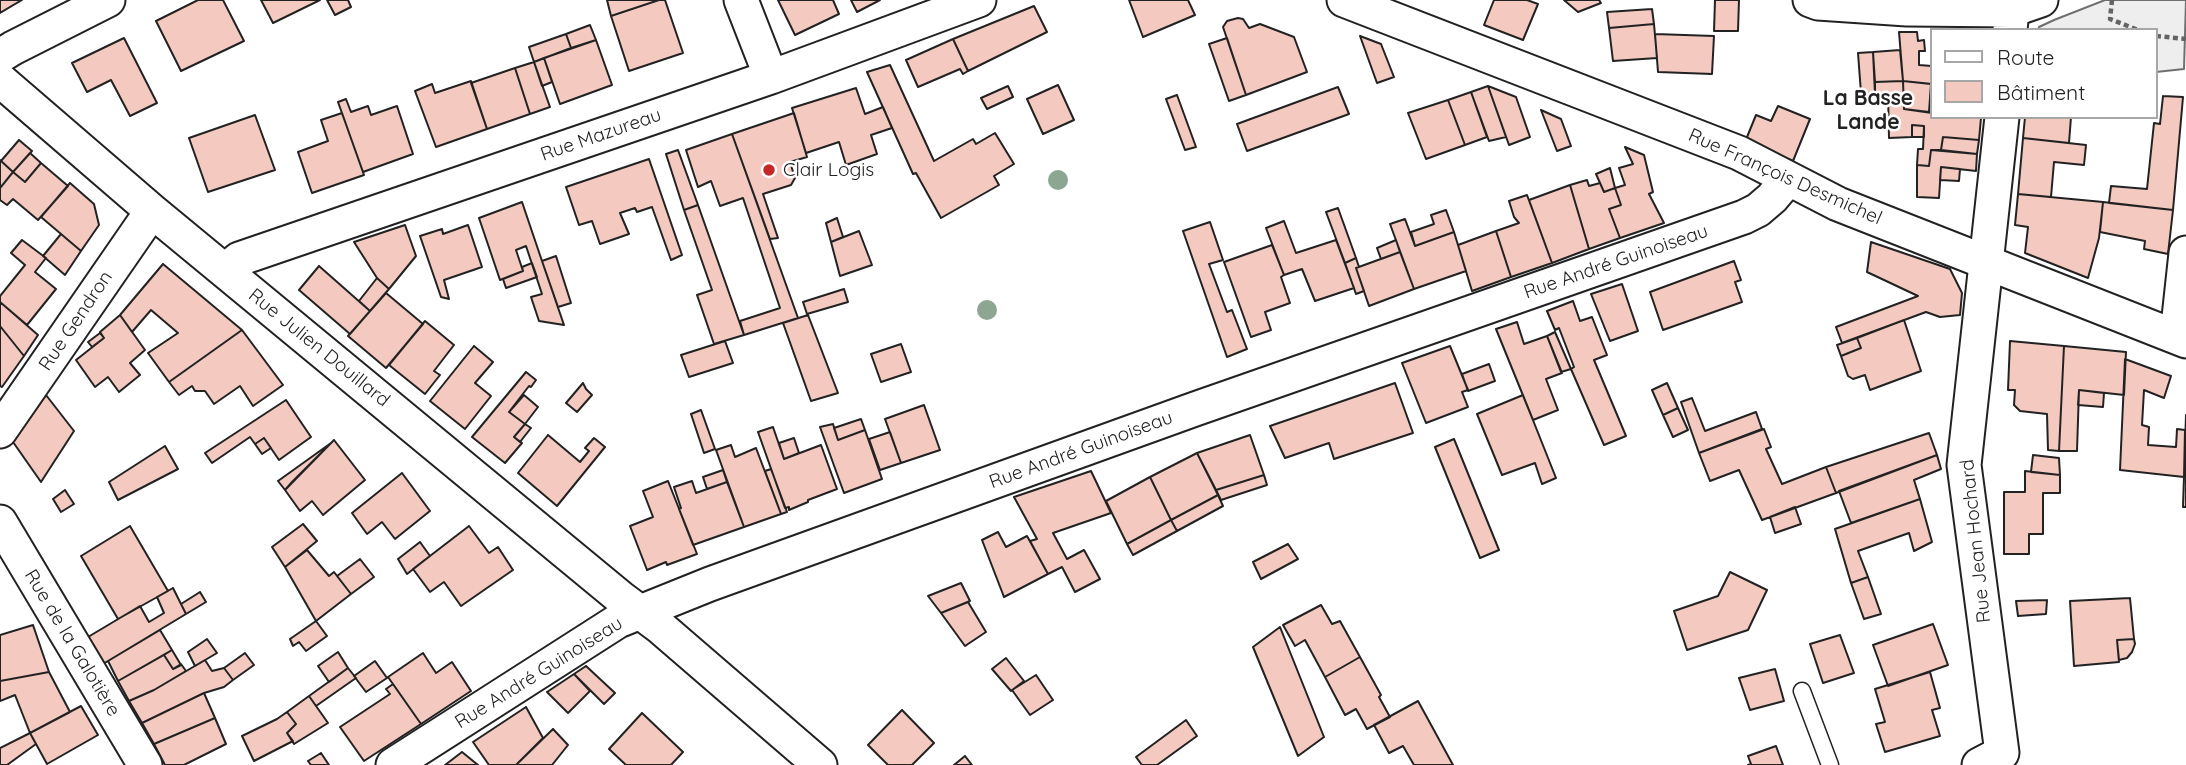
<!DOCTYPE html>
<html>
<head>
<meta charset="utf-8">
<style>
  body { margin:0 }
  #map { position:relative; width:2186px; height:765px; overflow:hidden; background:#fff; font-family:Quicksand,sans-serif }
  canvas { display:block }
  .legend { position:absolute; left:1930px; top:28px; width:228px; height:91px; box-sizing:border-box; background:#fff; border:2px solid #a7a7a7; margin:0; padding:9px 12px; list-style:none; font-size:21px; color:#222 }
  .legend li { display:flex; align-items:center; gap:14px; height:35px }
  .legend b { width:35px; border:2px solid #a7a7a7 }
</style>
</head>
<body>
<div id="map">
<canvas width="2186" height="765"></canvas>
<ul class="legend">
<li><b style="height:9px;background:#fff"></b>Route</li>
<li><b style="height:19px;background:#f3c9c0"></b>Bâtiment</li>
</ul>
</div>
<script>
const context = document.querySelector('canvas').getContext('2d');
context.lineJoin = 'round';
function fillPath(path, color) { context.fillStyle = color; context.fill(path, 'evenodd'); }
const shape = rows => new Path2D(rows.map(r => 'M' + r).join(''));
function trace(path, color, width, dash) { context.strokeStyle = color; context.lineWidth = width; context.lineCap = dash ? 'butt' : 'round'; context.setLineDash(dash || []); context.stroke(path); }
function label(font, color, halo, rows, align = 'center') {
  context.font = font + ' Quicksand,sans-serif'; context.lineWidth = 5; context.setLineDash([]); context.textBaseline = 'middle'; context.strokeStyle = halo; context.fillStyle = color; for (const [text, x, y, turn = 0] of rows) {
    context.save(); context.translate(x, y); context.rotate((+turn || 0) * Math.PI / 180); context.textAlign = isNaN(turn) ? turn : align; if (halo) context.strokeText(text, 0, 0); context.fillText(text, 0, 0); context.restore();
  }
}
const green = shape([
  [2105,0,2186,0,2184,69,2156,72,2156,30,2038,30,2039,27,2054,20,2105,0]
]);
const building = shape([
  [0,0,22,0,0,13,0,0],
  [198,0,223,0,244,41,181,71,156,21,198,0],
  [261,0,320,0,273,23,261,0],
  [327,0,348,0,351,7,335,15,327,0],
  [607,0,659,0,611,16,607,0],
  [659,0,665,0,683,53,629,71,611,16,659,0],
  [778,0,833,0,839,14,795,35,778,0],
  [851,0,880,0,857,12,851,0],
  [1129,0,1188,0,1195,15,1143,37,1129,0],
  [1494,0,1527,0,1538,4,1523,40,1484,25,1494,0],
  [1564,0,1599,0,1601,3,1578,12,1564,0],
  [1715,0,1739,0,1738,31,1714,31,1715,0],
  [1034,6,1047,32,968,71,953,39,1034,6],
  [1652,9,1654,24,1609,28,1607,12,1652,9],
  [1238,18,1243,19,1249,28,1260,24,1294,37,1307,72,1246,95,1223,27,1227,21,1238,18],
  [1654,24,1657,58,1613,61,1609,28,1654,24],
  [590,25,596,40,571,48,566,34,590,25],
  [1899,32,1917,32,1918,41,1924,40,1925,51,1919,51,1919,65,1932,66,1932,84,1903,81,1899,32],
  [566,34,571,48,534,62,529,47,566,34],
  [1655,34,1714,36,1712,74,1658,72,1655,34],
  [1360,36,1381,44,1394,77,1377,83,1360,36],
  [124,38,157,103,130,116,111,80,87,92,72,63,124,38],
  [1227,38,1246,95,1229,101,1209,44,1227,38],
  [953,39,968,71,963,74,960,69,918,87,906,60,953,39],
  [596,40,612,85,560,104,544,58,596,40],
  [1900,50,1903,81,1875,82,1873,52,1900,50],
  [1873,52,1875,94,1861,93,1858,53,1873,52],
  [544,58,552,82,542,86,534,62,544,58],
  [534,62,550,107,530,114,515,68,534,62],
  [890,65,934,161,973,139,976,144,995,133,1014,164,994,176,999,185,941,218,916,173,913,174,867,72,890,65],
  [515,68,530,114,487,129,471,83,515,68],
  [471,81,487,129,436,147,415,91,432,84,435,93,471,81],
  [1903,81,1931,84,1929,112,1904,109,1903,81],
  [1903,81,1904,109,1932,113,1932,117,1981,118,1979,140,1943,137,1941,150,1931,150,1929,166,1917,165,1918,149,1923,149,1924,126,1912,125,1912,137,1889,138,1888,94,1875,94,1875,82,1903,81],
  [1058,85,1074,120,1043,134,1027,99,1058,85],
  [1008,86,1013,97,987,109,981,98,1008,86],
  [1488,86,1506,137,1489,141,1471,92,1488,86],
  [1488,86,1516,97,1530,137,1509,145,1488,86],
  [1338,87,1349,114,1247,151,1237,124,1338,87],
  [856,88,865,114,883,107,892,128,871,135,877,154,846,165,839,142,806,153,792,108,856,88],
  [1471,92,1487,137,1465,145,1448,100,1471,92],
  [1177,95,1196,147,1185,150,1166,99,1177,95],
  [2163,96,2183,97,2173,210,2109,203,2111,186,2147,189,2154,123,2160,124,2163,96],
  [346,99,351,112,368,106,371,115,397,106,413,154,363,172,338,102,346,99],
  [1448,100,1465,145,1426,159,1408,113,1448,100],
  [1778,106,1810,119,1793,161,1745,142,1756,115,1771,121,1778,106],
  [1541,110,1561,119,1571,146,1557,151,1541,110],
  [342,113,364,175,312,193,298,152,328,141,321,120,342,113],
  [794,113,807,157,790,162,795,178,791,185,763,194,778,238,770,239,732,134,794,113],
  [255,115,275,170,208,192,189,138,255,115],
  [2025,117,2071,117,2069,143,2023,138,2025,117],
  [1912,125,1924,126,1924,137,1912,137,1912,125],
  [732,134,798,318,744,335,740,321,780,308,743,198,720,206,711,181,698,187,686,150,732,134],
  [1943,137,1979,140,1977,154,1941,150,1943,137],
  [2023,138,2086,145,2084,165,2054,162,2051,197,2018,194,2023,138],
  [19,140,32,151,13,172,1,161,19,140],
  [1625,147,1644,155,1653,192,1649,194,1664,223,1620,238,1609,209,1621,205,1615,188,1625,185,1619,168,1633,164,1625,147],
  [678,150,698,205,684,210,666,154,678,150],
  [1931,150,1977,154,1976,171,1941,167,1939,198,1917,197,1917,165,1929,166,1931,150],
  [30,153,41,163,25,182,13,172,30,153],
  [649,159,682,255,671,260,652,207,637,212,635,208,620,213,629,234,600,244,592,221,579,225,566,187,649,159],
  [0,160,13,172,0,188,0,160],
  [41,163,68,186,38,220,13,199,7,205,0,200,0,188,13,172,25,182,41,163],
  [1941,167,1960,169,1959,181,1940,180,1941,167],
  [1610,168,1615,188,1604,192,1596,174,1610,168],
  [1587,180,1589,186,1600,183,1604,192,1615,188,1621,205,1609,209,1620,238,1589,249,1570,185,1587,180],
  [70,183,94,204,99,225,81,251,41,217,70,183],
  [1570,185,1589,249,1552,263,1529,200,1570,185],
  [2018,194,2103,202,2099,238,2088,278,2025,253,2028,227,2015,225,2018,194],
  [1527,195,1552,263,1511,277,1496,231,1519,223,1514,217,1509,201,1527,195],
  [522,202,542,261,564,325,539,321,531,297,542,294,526,246,516,250,523,271,500,280,479,218,522,202],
  [2103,202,2173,210,2168,254,2144,249,2145,241,2100,232,2103,202],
  [698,205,744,335,714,344,697,295,712,290,684,210,698,205],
  [1338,208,1356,258,1345,263,1326,212,1338,208],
  [1446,210,1454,232,1415,246,1411,232,1434,224,1431,215,1446,210],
  [837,218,843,237,831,242,826,223,837,218],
  [1405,219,1415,246,1454,232,1466,271,1414,289,1390,224,1405,219],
  [1284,221,1296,253,1336,240,1354,288,1315,301,1302,269,1284,275,1266,228,1284,221],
  [1210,222,1223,260,1209,264,1227,312,1232,310,1247,349,1227,357,1183,231,1210,222],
  [405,225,416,256,389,289,377,278,354,242,405,225],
  [468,225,482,267,444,280,449,299,441,297,420,236,442,229,443,234,468,225],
  [859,231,872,265,840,276,831,242,859,231],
  [1496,231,1511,277,1472,291,1458,245,1496,231],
  [61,234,81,251,65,275,43,256,61,234],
  [22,240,46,258,35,272,56,289,27,325,0,302,0,296,25,265,11,253,22,240],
  [1396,240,1400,252,1381,259,1377,248,1396,240],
  [1871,242,1950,269,1962,293,1960,315,1940,317,1926,312,1842,343,1836,327,1918,296,1867,272,1871,242],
  [1272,245,1284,275,1281,277,1290,303,1265,312,1271,330,1251,337,1224,262,1272,245],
  [1400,252,1414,289,1369,306,1356,268,1400,252],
  [556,256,571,303,558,307,542,261,556,256],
  [1356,258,1359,267,1356,268,1364,291,1356,294,1345,263,1356,258],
  [1734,261,1741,280,1735,282,1742,302,1663,330,1650,292,1734,261],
  [532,263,537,277,506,288,503,279,523,271,522,267,532,263],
  [163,264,242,330,169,382,148,353,178,333,151,310,132,332,120,315,163,264],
  [319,266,370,311,350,334,299,290,319,266],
  [377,278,389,289,370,311,359,301,377,278],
  [1622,284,1638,331,1610,341,1591,294,1622,284],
  [844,289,848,302,807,314,803,302,844,289],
  [386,293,423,324,386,368,348,336,386,293],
  [1573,301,1580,321,1592,317,1607,355,1594,360,1626,436,1604,445,1571,369,1574,367,1559,328,1555,330,1547,311,1573,301],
  [0,302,38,335,24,356,0,326,0,302],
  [120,315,145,350,130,363,140,375,119,392,108,377,95,387,76,360,104,338,100,332,120,315],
  [808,315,838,393,811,401,783,323,808,315],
  [1904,320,1921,371,1870,390,1865,375,1853,379,1848,376,1841,356,1861,348,1857,338,1904,320],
  [425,321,454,345,434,371,440,375,425,394,389,365,425,321],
  [1517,322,1524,344,1547,336,1562,373,1546,379,1558,410,1533,420,1496,329,1517,322],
  [0,326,24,356,2,387,0,386,0,326],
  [242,330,283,385,253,406,240,386,214,404,205,391,195,391,192,386,179,395,169,382,242,330],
  [1555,332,1571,369,1561,372,1547,336,1555,332],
  [100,333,104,338,92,347,88,342,100,333],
  [1857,338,1861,348,1841,356,1837,345,1857,338],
  [725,341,733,363,689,377,681,355,725,341],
  [2010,341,2064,346,2059,451,2048,450,2047,414,2020,411,2014,405,2015,390,2008,390,2010,341],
  [901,344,911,372,881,382,871,354,901,344],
  [474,346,493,362,475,383,491,396,465,429,430,401,474,346],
  [1450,346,1468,390,1462,392,1468,407,1426,423,1402,363,1450,346],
  [2064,346,2126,352,2124,395,2079,390,2077,451,2059,451,2064,346],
  [2125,359,2171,376,2164,398,2144,390,2142,425,2149,427,2148,445,2176,447,2177,429,2185,430,2184,477,2120,470,2125,359],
  [1489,364,1495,381,1468,391,1462,374,1489,364],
  [526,372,536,380,531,387,529,386,509,412,525,424,514,437,522,443,505,463,472,437,526,372],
  [583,383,586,389,592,395,577,412,566,403,583,383],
  [1395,383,1413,433,1334,459,1329,443,1285,458,1270,426,1395,383],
  [1667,383,1678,408,1663,415,1652,390,1667,383],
  [2079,390,2104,393,2103,407,2078,405,2079,390],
  [46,395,74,431,41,482,13,442,46,395],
  [524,395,538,407,525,424,509,412,524,395],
  [1523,395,1556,478,1542,484,1535,463,1502,475,1477,414,1523,395],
  [1692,398,1705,431,1756,412,1762,429,1699,453,1681,402,1692,398],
  [286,400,311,437,279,460,264,438,255,444,250,437,212,463,205,453,286,400],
  [924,405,940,450,901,463,885,419,924,405],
  [1678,408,1688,430,1673,437,1663,415,1678,408],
  [701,410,715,449,704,453,691,414,701,410],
  [2186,415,2186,507,2183,507,2186,415],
  [861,419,865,430,838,440,834,428,861,419],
  [525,424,531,428,520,442,514,437,525,424],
  [833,424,838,440,865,430,882,479,844,493,820,427,833,424],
  [773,427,784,459,821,445,837,489,808,500,808,502,789,510,789,507,785,508,758,432,773,427],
  [1764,429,1771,447,1766,449,1782,484,1826,467,1836,493,1762,520,1739,470,1710,481,1699,453,1764,429],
  [890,432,901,463,880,470,869,439,890,432],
  [1929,433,1937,455,1836,493,1826,467,1929,433],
  [548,435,580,462,589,451,585,448,594,438,605,447,557,506,518,473,548,435],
  [1250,435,1264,475,1216,490,1197,453,1250,435],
  [264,438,271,448,262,454,255,444,264,438],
  [794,438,799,453,784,459,779,443,794,438],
  [1454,439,1499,550,1480,558,1435,447,1454,439],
  [334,440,365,480,323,515,312,501,300,511,285,490,334,440],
  [331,443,292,482,285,490,278,481,331,443],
  [731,445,735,457,756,448,781,514,744,527,716,450,731,445],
  [165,446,178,469,118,500,109,482,165,446],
  [1197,453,1218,495,1171,520,1150,477,1197,453],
  [1937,455,1941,469,1914,480,1920,499,1851,523,1839,491,1937,455],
  [2033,455,2059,458,2060,475,2031,472,2033,455],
  [771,469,787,512,781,514,765,471,771,469],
  [723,470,727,482,707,489,703,477,723,470],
  [1091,471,1111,513,1053,533,1067,559,1084,550,1100,579,1075,592,1062,567,1048,574,1030,541,1037,539,1014,497,1091,471],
  [2025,471,2060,475,2060,493,2043,493,2043,534,2029,534,2029,554,2004,554,2004,492,2025,492,2025,471],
  [402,473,430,511,395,539,382,522,367,534,352,513,402,473],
  [1264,475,1267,485,1221,500,1216,490,1264,475],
  [1150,477,1171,520,1127,544,1106,501,1150,477],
  [668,481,697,554,667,565,666,562,647,570,630,526,653,517,643,491,668,481],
  [692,481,696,493,727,482,744,527,693,545,679,509,681,508,674,487,692,481],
  [65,490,74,504,61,512,53,499,65,490],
  [1218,495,1223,506,1177,531,1171,520,1218,495],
  [1920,499,1932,542,1914,551,1909,533,1858,551,1868,577,1851,583,1835,529,1920,499],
  [1795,507,1801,524,1775,533,1770,517,1795,507],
  [1171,520,1177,531,1133,555,1127,544,1171,520],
  [303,524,317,541,285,567,272,547,303,524],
  [130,526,168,591,118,619,81,556,130,526],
  [469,526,489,553,498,547,513,570,461,606,444,582,430,592,413,569,469,526],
  [998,532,1006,547,1027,536,1048,574,1004,597,982,540,998,532],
  [420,542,430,556,407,574,398,559,420,542],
  [1288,544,1298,559,1261,579,1253,562,1288,544],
  [307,550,329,576,334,572,351,594,316,621,285,567,307,550],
  [360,559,374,577,351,594,337,576,360,559],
  [1730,572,1767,590,1748,630,1687,650,1674,611,1718,596,1730,572],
  [1868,577,1881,614,1864,619,1851,583,1868,577],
  [961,583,970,601,941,613,928,596,961,583],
  [173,588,186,614,103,664,88,637,140,606,149,622,164,613,157,597,173,588],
  [200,592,206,602,186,614,181,604,200,592],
  [2130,598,2134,639,2117,640,2119,662,2074,666,2070,601,2130,598],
  [2047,600,2046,614,2018,616,2016,601,2047,600],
  [968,602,986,632,965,646,941,613,968,602],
  [1321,605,1332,624,1340,621,1360,657,1325,677,1305,640,1295,646,1283,625,1321,605],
  [316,621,327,636,306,651,299,642,293,646,290,639,316,621],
  [1933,624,1948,665,1888,686,1873,645,1933,624],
  [33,625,49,672,0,681,0,635,33,625],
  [1280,627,1324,737,1298,756,1253,647,1280,627],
  [160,630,172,650,118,681,108,661,160,630],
  [1840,635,1854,673,1823,683,1810,644,1840,635],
  [207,639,217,653,195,666,188,652,207,639],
  [2134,639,2135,644,2132,652,2127,658,2119,660,2117,640,2134,639],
  [172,650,181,665,173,669,164,655,172,650],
  [338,652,348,668,329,682,318,666,338,652],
  [245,653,254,665,233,680,224,668,245,653],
  [423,653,436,673,452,662,471,691,421,724,388,677,423,653],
  [164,655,173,669,181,664,186,671,154,690,129,701,118,681,164,655],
  [1360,657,1381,695,1379,697,1390,717,1367,729,1356,709,1345,715,1325,677,1360,657],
  [1006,658,1024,681,1011,691,992,669,1006,658],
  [205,660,212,671,224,668,233,680,224,687,204,693,142,723,129,701,154,690,205,660],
  [375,661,387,678,366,692,354,676,375,661],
  [586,666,615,693,604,704,574,674,586,666],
  [348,668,356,678,316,706,309,696,348,668],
  [1775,669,1784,701,1750,710,1739,678,1775,669],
  [49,672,70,712,30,733,15,695,0,701,0,681,49,672],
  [1930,672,1940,708,1932,710,1940,736,1885,752,1876,724,1885,722,1875,689,1930,672],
  [574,674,590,691,568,713,547,692,574,674],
  [1036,675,1053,700,1030,715,1012,690,1036,675],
  [393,684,421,724,364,761,340,727,390,694,386,689,393,684],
  [204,693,215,718,154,744,142,723,204,693],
  [309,696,328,723,294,744,287,733,296,724,287,712,309,696],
  [1418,701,1453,765,1414,765,1403,746,1389,753,1374,725,1418,701],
  [81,706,98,735,47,764,30,733,81,706],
  [526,707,543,738,516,765,489,765,473,742,526,707],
  [902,710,934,743,912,765,888,765,868,745,902,710],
  [287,712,296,724,287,733,293,741,254,761,242,736,277,719,287,712],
  [642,713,683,752,671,765,626,765,609,749,642,713],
  [215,718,226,744,184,765,165,765,154,744,215,718],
  [1186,720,1197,736,1157,765,1142,765,1136,757,1186,720],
  [553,729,568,745,552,765,516,765,553,729],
  [30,733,36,744,7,765,0,765,0,748,30,733],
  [1776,746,1783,765,1748,765,1751,764,1748,756,1776,746],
  [462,752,478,765,445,765,462,752],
  [321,753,329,765,311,765,308,761,321,753],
  [965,756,972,765,954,765,965,756]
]);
const path = shape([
  [2112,0,2110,19,2138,30],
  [2156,36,2186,39]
]);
const service = shape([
  [1802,691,1830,765]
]);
const minor = shape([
  [741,0,771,77],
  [1344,0,1739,153,1838,204,2186,341],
  [1810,0,1818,3,1907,9,2012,10],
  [2010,30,2012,10,2041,0],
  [0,56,13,48,108,0],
  [0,80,152,211,621,598,660,627,820,765],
  [225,271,239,259,771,77,979,0],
  [2177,336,2186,253],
  [0,431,152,211],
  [0,522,145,765],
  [393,765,618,621,710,584,1195,409,1744,217,1758,210,1772,198,1788,179],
  [1979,765,2002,753,1964,465,2002,117]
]);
const trees = [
  [1058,180],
  [987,310]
];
const markers = [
  [769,170,7,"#c62828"]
];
const streetNames = [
  ["Rue Mazureau",601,135,-19],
  ["Rue François Desmichel",1785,177,24],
  ["Rue André Guinoiseau",1616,262,-19],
  ["Rue Gendron",76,321,-56],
  ["Rue Julien Douillard",319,348,39],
  ["Rue André Guinoiseau",1081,450,-20],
  ["Rue Jean Hochard",1976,541,-96],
  ["Rue de la Galotière",72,643,59],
  ["Rue André Guinoiseau",539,673,-32]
];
const poiNames = [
  ["Clair Logis",783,170]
];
const neighbourhoodNames = [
  ["La Basse",1868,99],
  ["Lande",1868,123]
];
fillPath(green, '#eee');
trace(green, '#6f6f6f', 2);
fillPath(building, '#f3c9c0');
trace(building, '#222', 2);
trace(service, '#222', 19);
trace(minor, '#222', 37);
trace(path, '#646464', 4.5, [5, 3.5]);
trace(service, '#fff', 16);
trace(minor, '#fff', 33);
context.fillStyle = '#8da692';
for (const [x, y] of trees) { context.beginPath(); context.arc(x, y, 10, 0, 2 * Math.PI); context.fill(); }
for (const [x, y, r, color] of markers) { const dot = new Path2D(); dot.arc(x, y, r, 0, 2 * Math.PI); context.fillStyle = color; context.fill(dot); trace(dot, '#fff', 2.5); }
label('19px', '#222', '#fff', streetNames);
label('19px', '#222', '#fff', poiNames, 'left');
label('bold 21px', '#222', '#fff', neighbourhoodNames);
</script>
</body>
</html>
